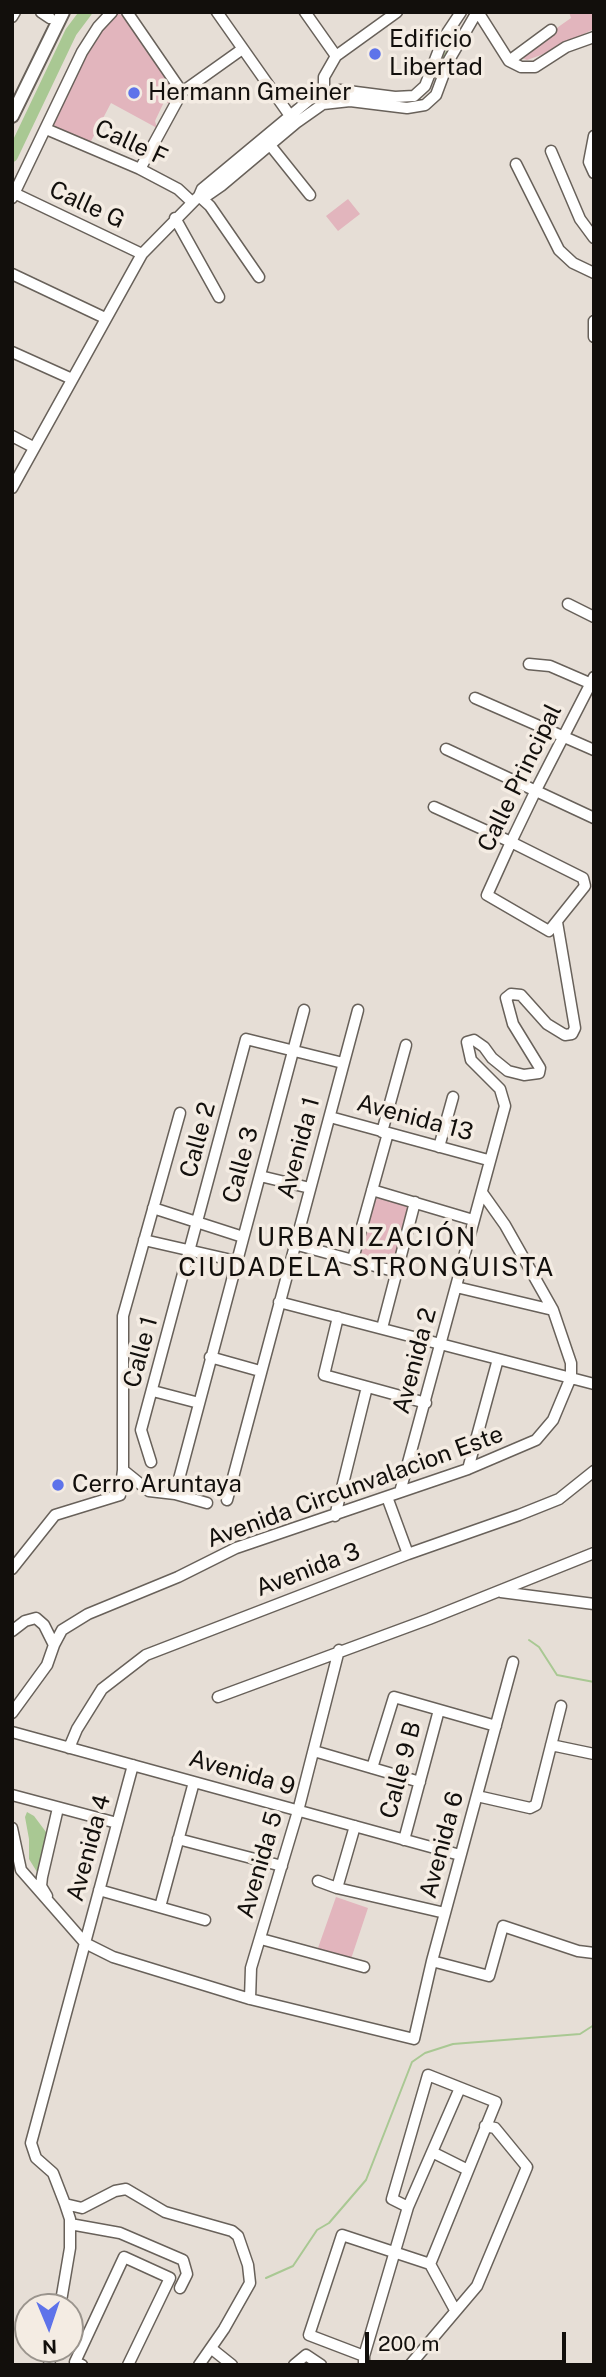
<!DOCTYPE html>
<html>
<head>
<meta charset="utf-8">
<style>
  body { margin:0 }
  #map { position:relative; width:606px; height:2377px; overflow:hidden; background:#e6ded6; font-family:"Public Sans",sans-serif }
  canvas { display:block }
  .frame { position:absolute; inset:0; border:14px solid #120f0c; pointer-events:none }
  .north { position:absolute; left:14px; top:2293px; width:70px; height:70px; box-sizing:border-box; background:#f4ece3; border:2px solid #9a948d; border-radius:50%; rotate:178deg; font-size:19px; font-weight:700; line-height:28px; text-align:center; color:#120f0c }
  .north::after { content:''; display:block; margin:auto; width:24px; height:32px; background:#5e73ea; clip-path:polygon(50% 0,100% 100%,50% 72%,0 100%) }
  .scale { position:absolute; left:365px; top:2332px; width:201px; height:32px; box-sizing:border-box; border:4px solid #120f0c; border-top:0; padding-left:9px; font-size:21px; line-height:24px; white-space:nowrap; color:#120f0c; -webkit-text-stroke:5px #f4ece3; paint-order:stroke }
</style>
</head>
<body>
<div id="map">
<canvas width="606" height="2377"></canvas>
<div class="frame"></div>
<div class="north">N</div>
<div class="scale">200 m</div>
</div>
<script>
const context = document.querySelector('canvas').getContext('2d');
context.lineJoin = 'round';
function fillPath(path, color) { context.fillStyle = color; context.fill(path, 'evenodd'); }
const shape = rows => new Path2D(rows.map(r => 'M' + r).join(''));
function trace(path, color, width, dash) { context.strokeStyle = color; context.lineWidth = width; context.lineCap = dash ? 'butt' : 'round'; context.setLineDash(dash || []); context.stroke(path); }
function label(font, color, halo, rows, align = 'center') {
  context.font = font + ' "Public Sans",sans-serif'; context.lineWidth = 7; context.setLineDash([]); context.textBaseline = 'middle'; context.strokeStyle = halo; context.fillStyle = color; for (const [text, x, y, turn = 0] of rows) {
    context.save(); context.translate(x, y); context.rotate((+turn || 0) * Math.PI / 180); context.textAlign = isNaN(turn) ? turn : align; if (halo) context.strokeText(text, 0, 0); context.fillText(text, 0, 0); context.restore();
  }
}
const green = shape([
  [569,12,594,12,594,29,541,55,527,60,517,56,571,18],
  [117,14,123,15,175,91,169,103,164,102,155,121,157,128,111,103,90,143,53,126,92,42],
  [348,199,360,214,338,231,326,216],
  [373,1197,410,1206,394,1268,357,1259],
  [336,1897,368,1908,351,1959,318,1948]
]);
const water = shape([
  [27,1812,34,1816,46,1832,45,1856,37,1872,29,1859,29,1839,25,1817]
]);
const stream = shape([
  [438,64,457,37],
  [529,1640,539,1647,557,1675,594,1682],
  [266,2278,293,2266,317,2230,329,2223,366,2180,412,2062,425,2053,453,2044,580,2034,594,2025]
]);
const river = shape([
  [12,156,71,32,86,12]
]);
const minor = shape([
  [41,12,50,18],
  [127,12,182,92],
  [217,12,293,120],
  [305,12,336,56],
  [478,12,509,61,521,67,535,67,566,47,594,37],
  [12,17,15,12],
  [509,61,551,30],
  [324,92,324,77,336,56,397,12],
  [46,129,140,169,178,189,192,202],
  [594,136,589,162,594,173],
  [266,140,310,195],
  [551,151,580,219,594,238],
  [516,164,559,250,573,263,594,273],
  [140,169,182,92,241,50],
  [14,193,142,254],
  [199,196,208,195,221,186,296,123,323,104,350,101,407,108,425,105,436,95,449,60,477,12],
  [199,196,210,206,259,277],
  [12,198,82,52,98,27,112,12],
  [175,218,219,297],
  [12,274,105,318],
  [594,321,594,337],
  [12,352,72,379],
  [12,436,33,447],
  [12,488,142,254,199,196,202,189,314,96,340,90,395,97,414,96,425,86,443,39,461,12],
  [568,604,594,617],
  [529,664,550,666,594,685],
  [475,698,594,750],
  [446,749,594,818],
  [434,807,511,842,583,878,585,886,549,931,487,895,511,842,536,790,594,677],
  [330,1117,488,1160],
  [382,1132,406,1045],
  [439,1147,453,1097],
  [260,1176,310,1188],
  [372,1190,473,1220],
  [153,1208,243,1237],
  [144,1240,236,1261],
  [294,1244,397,1272],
  [353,1259,388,1133],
  [456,1287,553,1310],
  [279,1302,594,1384],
  [338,1317,324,1375,426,1403],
  [382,1328,415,1202],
  [210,1357,260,1371],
  [153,1391,199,1403],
  [151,1462,141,1430,246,1039,343,1063],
  [468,1469,498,1359],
  [123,1470,149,1491,175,1494,207,1503],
  [400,1492,505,1106,500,1089,471,1060,467,1042,474,1040,484,1047,492,1058,508,1071,524,1075,539,1073,540,1068,513,1024,506,998,511,994,521,995,547,1024,565,1035,572,1034,575,1028,557,922],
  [175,1494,304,1010],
  [387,1497,408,1554],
  [227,1500,358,1010],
  [335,1516,367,1387],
  [12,1569,55,1515,120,1495,123,1470,123,1316,180,1113],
  [501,1592,594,1604],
  [12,1631,25,1621,36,1618,44,1625,54,1645,47,1665,12,1713],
  [54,1645,62,1630,88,1614,178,1577,236,1548,468,1469,536,1440,553,1420,571,1377,571,1363,553,1310,505,1225,483,1194],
  [218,1697,429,1619,594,1553],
  [12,1732,460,1855],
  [551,1745,594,1754],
  [69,1748,77,1729,102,1689,146,1655,408,1554,519,1515,559,1499,594,1471],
  [314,1751,420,1782],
  [133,1765,31,2143,36,2158,53,2173,65,2204,82,2208,115,2191,126,2189,165,2212,232,2231,238,2236,248,2265,250,2283,224,2329,199,2365],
  [372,1768,394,1697,496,1726],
  [12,1795,117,1823],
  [477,1796,530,1808,536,1805,561,1706],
  [12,1828,21,1870,85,1943,113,1957,250,1999,414,2039,432,1961,513,1662],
  [178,1839,282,1866],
  [404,1840,439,1710],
  [318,1881,337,1888,445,1913],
  [337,1888,355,1826],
  [99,1890,205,1920],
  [47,1896,41,1886,42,1877,58,1808],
  [160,1907,194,1782],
  [261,1939,364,1967],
  [432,1961,489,1976,503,1926,578,1951,594,1953],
  [250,1999,251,1968,298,1811,339,1650],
  [432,2152,468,2170],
  [408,2207,392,2199,428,2075,496,2102,430,2264],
  [70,2224,120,2233,183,2260,187,2274,180,2288],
  [60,2307,70,2248,70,2219,65,2204],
  [212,2349,232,2365],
  [364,2356,309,2335,342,2235,430,2264,455,2310],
  [49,2365,52,2349],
  [82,2365,75,2362,124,2257,170,2278,128,2365],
  [294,2365,306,2355,321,2365],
  [364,2365,364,2356,408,2207,460,2088],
  [410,2365,477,2286,527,2167,495,2128,485,2126]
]);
const major = shape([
  [12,116,63,12]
]);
const markers = [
  [375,54,7,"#5e73ea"],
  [134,93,7,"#5e73ea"],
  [58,1485,7,"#5e73ea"]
];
const poiNames = [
  ["Edificio",389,40],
  ["Libertad",389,68],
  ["Hermann Gmeiner",148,93],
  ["Cerro Aruntaya",72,1485]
];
const streetNames = [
  ["Calle F",131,143,25],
  ["Calle G",87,205,25],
  ["Calle Principal",520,778,-64],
  ["Avenida 13",415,1118,15],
  ["Calle 2",198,1140,-75],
  ["Avenida 1",299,1148,-75],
  ["Calle 3",241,1165,-75],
  ["Calle 1",141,1352,-75],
  ["Avenida 2",415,1361,-75],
  ["Avenida Circunvalacion Este",355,1487,-20],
  ["Avenida 3",308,1570,-21],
  ["Calle 9 B",401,1770,-75],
  ["Avenida 9",242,1773,16],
  ["Avenida 6",442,1845,-75],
  ["Avenida 4",89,1848,-75],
  ["Avenida 5",260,1865,-74]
];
const neighbourhoodNames = [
  ["URBANIZACIÓN",367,1238],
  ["CIUDADELA STRONGUISTA",367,1268]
];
fillPath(green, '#e2b5bd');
fillPath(water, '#a9c893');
trace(stream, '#a9c893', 2);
trace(river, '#a9c893', 12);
trace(minor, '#68615a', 13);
trace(major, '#68615a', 16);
trace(minor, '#fff', 10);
trace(major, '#fff', 12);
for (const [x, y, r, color] of markers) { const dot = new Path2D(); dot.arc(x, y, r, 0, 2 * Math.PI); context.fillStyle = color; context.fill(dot); trace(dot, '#f4ece3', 2.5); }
label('24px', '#120f0c', '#f4ece3', poiNames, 'left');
label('24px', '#120f0c', '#f4ece3', streetNames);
context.letterSpacing = '2px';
label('26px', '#120f0c', '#f4ece3', neighbourhoodNames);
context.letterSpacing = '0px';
</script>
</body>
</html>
